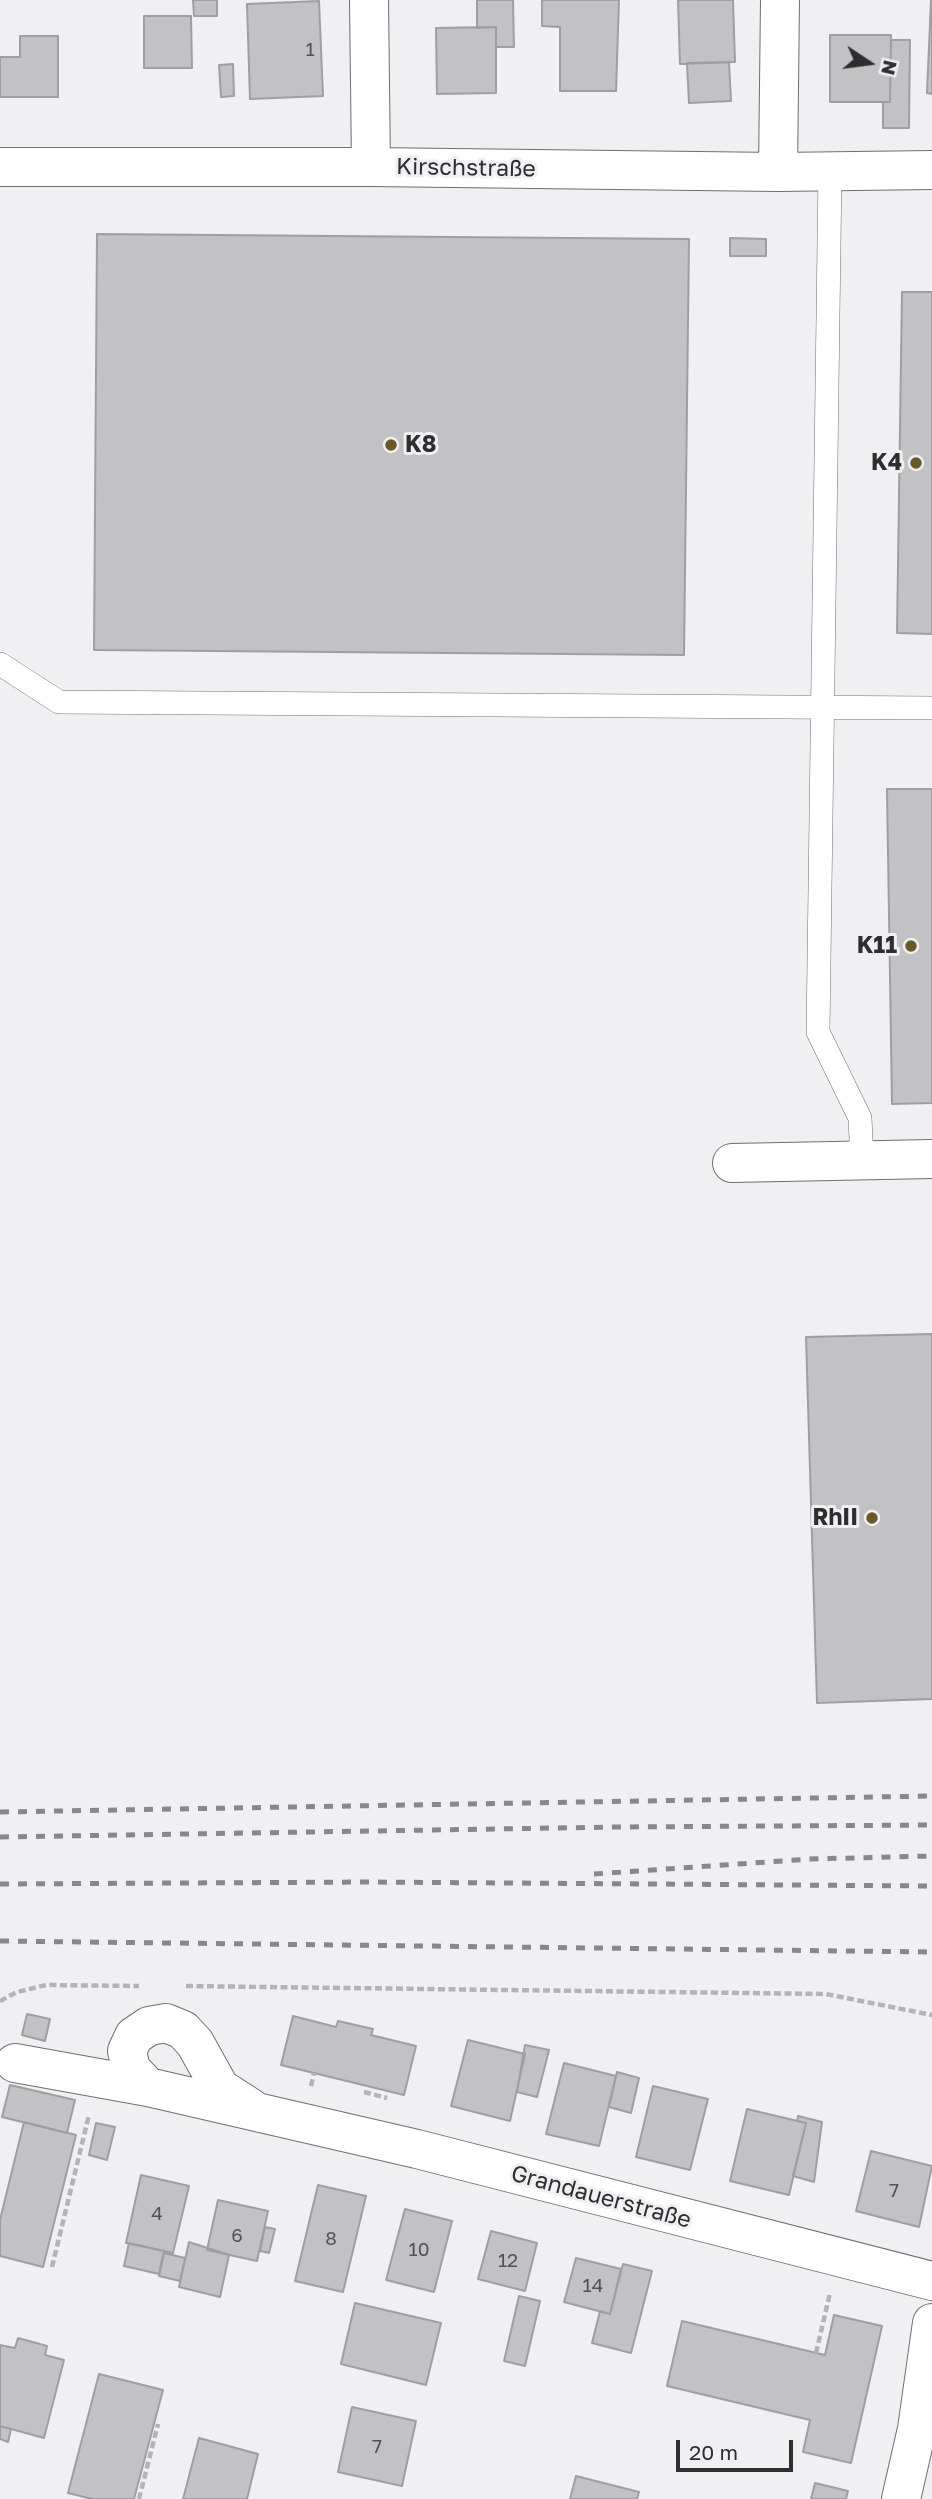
<!DOCTYPE html>
<html>
<head>
<meta charset="utf-8">
<style>
  body { margin:0 }
  #map { position:relative; width:932px; height:2499px; overflow:hidden; background:#f0eff2; font-family:"Golos Text",sans-serif }
  canvas { display:block }
  .north { position:absolute; left:834px; top:28px; width:70px; height:70px; -webkit-text-stroke:5px #f0eff2; paint-order:stroke; rotate:103deg; font-size:19px; font-weight:700; line-height:28px; text-align:center; color:#2f2e2f }
  .north::after { content:''; display:block; margin:auto; width:24px; height:32px; background:#2f2e2f; clip-path:polygon(50% 0,100% 100%,50% 72%,0 100%) }
  .scale { position:absolute; left:676px; top:2440px; width:117px; height:32px; box-sizing:border-box; border:4px solid #2f2e2f; border-top:0; padding-left:9px; font-size:21px; line-height:24px; white-space:nowrap; color:#2f2e2f; -webkit-text-stroke:5px #f0eff2; paint-order:stroke }
</style>
</head>
<body>
<div id="map">
<canvas width="932" height="2499"></canvas>
<div class="north">N</div>
<div class="scale">20 m</div>
</div>
<script>
const context = document.querySelector('canvas').getContext('2d');
context.lineJoin = 'round';
function fillPath(path, color) { context.fillStyle = color; context.fill(path, 'evenodd'); }
const shape = rows => new Path2D(rows.map(r => 'M' + r).join(''));
function trace(path, color, width, dash) { context.strokeStyle = color; context.lineWidth = width; context.lineCap = dash ? 'butt' : 'round'; context.setLineDash(dash || []); context.stroke(path); }
function label(font, color, halo, rows, align = 'center') {
  context.font = font + ' "Golos Text",sans-serif'; context.lineWidth = 6; context.setLineDash([]); context.textBaseline = 'middle'; context.strokeStyle = halo; context.fillStyle = color; for (const [text, x, y, turn = 0] of rows) {
    context.save(); context.translate(x, y); context.rotate((+turn || 0) * Math.PI / 180); context.textAlign = isNaN(turn) ? turn : align; if (halo) context.strokeText(text, 0, 0); context.fillText(text, 0, 0); context.restore();
  }
}
const building = shape([
  [193,0,217,0,217,16,194,16,193,0],
  [477,0,513,0,514,47,496,47,496,27,477,28,477,0],
  [542,0,619,0,616,91,560,91,560,27,542,26,542,0],
  [678,0,733,0,735,62,680,64,678,0],
  [931,0,932,0,932,94,927,93,931,0],
  [319,1,323,96,250,99,247,4,319,1],
  [144,16,191,16,192,68,144,68,144,16],
  [496,27,496,93,437,94,436,28,496,27],
  [830,35,891,35,890,102,830,102,830,35],
  [20,36,58,36,58,97,0,97,0,57,20,57,20,36],
  [891,40,910,40,909,128,883,128,883,102,890,102,891,40],
  [729,62,731,101,689,103,687,63,729,62],
  [233,64,234,96,221,97,219,65,233,64],
  [97,234,689,239,684,655,94,650,97,234],
  [730,238,766,239,766,256,730,256,730,238],
  [902,292,932,292,932,634,897,633,902,292],
  [887,789,932,789,932,1103,892,1104,887,789],
  [932,1334,932,1699,817,1703,806,1337,932,1334],
  [27,2014,50,2019,45,2041,22,2035,27,2014],
  [293,2016,336,2027,338,2021,373,2029,371,2035,416,2046,404,2095,281,2065,293,2016],
  [468,2040,525,2054,510,2121,451,2106,468,2040],
  [525,2045,549,2050,537,2097,517,2092,525,2045],
  [564,2063,616,2076,599,2146,546,2134,564,2063],
  [617,2072,639,2078,631,2113,609,2107,617,2072],
  [10,2085,75,2100,67,2133,2,2117,10,2085],
  [653,2086,708,2099,690,2170,636,2157,653,2086],
  [747,2109,806,2123,789,2195,730,2181,747,2109],
  [798,2116,822,2122,814,2182,793,2176,806,2123,797,2121,798,2116],
  [24,2122,76,2135,43,2267,0,2256,0,2220,24,2122],
  [96,2123,115,2127,107,2160,89,2155,96,2123],
  [871,2151,932,2166,919,2227,856,2211,871,2151],
  [141,2175,189,2186,173,2253,126,2243,141,2175],
  [318,2185,366,2196,343,2292,295,2281,318,2185],
  [218,2200,268,2211,257,2261,207,2250,218,2200],
  [405,2209,452,2221,434,2292,386,2280,405,2209],
  [265,2227,275,2229,269,2253,260,2251,265,2227],
  [491,2231,537,2243,525,2291,478,2279,491,2231],
  [189,2242,229,2255,220,2297,179,2287,189,2242],
  [129,2243,164,2251,159,2274,124,2266,129,2243],
  [164,2253,185,2258,180,2281,159,2276,164,2253],
  [576,2258,621,2269,610,2314,564,2302,576,2258],
  [623,2264,652,2271,631,2353,592,2343,600,2311,610,2314,623,2264],
  [519,2296,540,2301,525,2366,504,2361,519,2296],
  [355,2303,441,2323,426,2385,341,2364,355,2303],
  [834,2315,882,2326,851,2463,803,2452,810,2420,667,2386,682,2321,825,2355,834,2315],
  [18,2338,47,2346,45,2355,64,2360,44,2438,0,2426,0,2345,15,2348,18,2338],
  [99,2374,163,2390,134,2499,92,2499,68,2493,99,2374],
  [352,2407,416,2421,402,2486,338,2472,352,2407],
  [0,2426,11,2429,8,2442,0,2439,0,2426],
  [199,2438,258,2454,247,2499,183,2499,199,2438],
  [576,2476,639,2492,637,2499,570,2499,576,2476],
  [815,2483,848,2491,846,2499,811,2499,815,2483]
]);
const path = shape([
  [186,1986,826,1994,932,2015],
  [0,2001,17,1992,46,1985,139,1986],
  [311,2086,314,2073],
  [364,2092,387,2098],
  [52,2267,89,2115],
  [816,2353,830,2293],
  [139,2499,158,2424]
]);
const service = shape([
  [830,172,818,1032,860,1118,862,1160],
  [0,664,59,702,932,708]
]);
const minor = shape([
  [369,0,371,167],
  [0,167,371,167,778,172,932,170],
  [778,172,780,0],
  [732,1163,932,1159],
  [15,2063,148,2087,417,2149,932,2281],
  [148,2087,131,2069,127,2051,134,2036,149,2026,166,2023,183,2030,195,2043,220,2088,251,2108],
  [901,2499,917,2429,932,2323]
]);
const rail = shape([
  [0,1812,932,1796],
  [0,1837,618,1827,932,1825],
  [594,1874,810,1859,932,1856],
  [0,1884,367,1882,932,1886],
  [0,1941,932,1952]
]);
const markers = [
  [391,445,7,"#675a27"],
  [916,463,7,"#675a27"],
  [911,946,7,"#675a27"],
  [872,1518,7,"#675a27"]
];
const numberNames = [
  ["1",310,50],
  ["7",894,2191],
  ["4",157,2214],
  ["6",237,2236],
  ["8",331,2239],
  ["10",419,2250],
  ["12",508,2261],
  ["14",593,2286],
  ["7",377,2447]
];
const streetNames = [
  ["Kirschstraße",466,168,1],
  ["Grandauerstraße",601,2197,15]
];
const poiNames = [
  ["K8",405,445,"left"],
  ["K4",902,463],
  ["K11",897,946],
  ["RhII",858,1518]
];
fillPath(building, '#c2c1c4');
trace(building, '#9f9ea0', 2);
trace(service, '#6f6e71', 24);
trace(minor, '#6f6e71', 40);
trace(path, '#b4b3b5', 4.5, [7, 3.5]);
trace(service, '#fff', 23);
trace(minor, '#fff', 38);
trace(rail, '#888789', 5, [9, 9]);
for (const [x, y, r, color] of markers) { const dot = new Path2D(); dot.arc(x, y, r, 0, 2 * Math.PI); context.fillStyle = color; context.fill(dot); trace(dot, '#f0eff2', 2.5); }
label('19px', '#545354', null, numberNames);
label('23px', '#2f2e2f', '#f0eff2', streetNames);
label('bold 23px', '#2f2e2f', '#f0eff2', poiNames, 'right');
</script>
</body>
</html>
